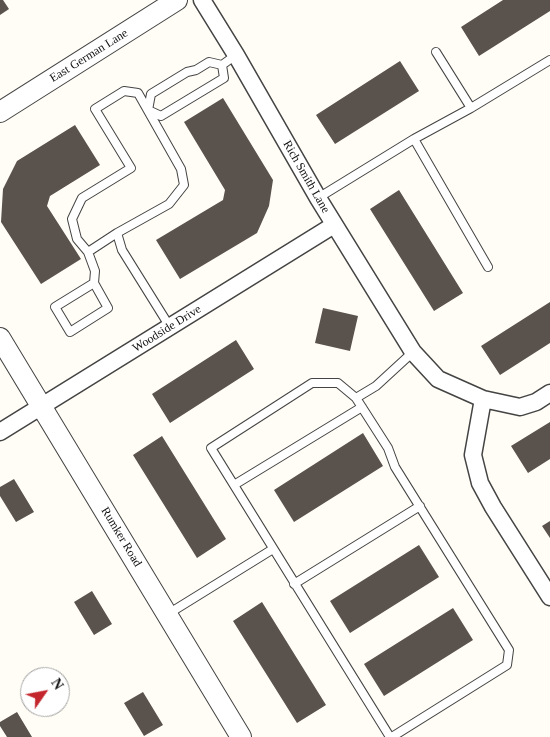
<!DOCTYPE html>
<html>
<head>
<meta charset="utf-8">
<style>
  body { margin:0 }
  #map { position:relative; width:550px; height:737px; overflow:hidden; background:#fffdf5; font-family:Georgia,serif }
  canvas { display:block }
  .north { position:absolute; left:20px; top:667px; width:50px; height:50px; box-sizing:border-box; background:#fff; border:1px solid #a0a0a0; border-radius:50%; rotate:57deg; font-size:14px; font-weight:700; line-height:20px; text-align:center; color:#111 }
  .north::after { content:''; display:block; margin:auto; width:18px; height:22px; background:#c4262e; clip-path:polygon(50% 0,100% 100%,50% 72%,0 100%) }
</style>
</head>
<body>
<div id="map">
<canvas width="550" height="737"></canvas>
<div class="north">N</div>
</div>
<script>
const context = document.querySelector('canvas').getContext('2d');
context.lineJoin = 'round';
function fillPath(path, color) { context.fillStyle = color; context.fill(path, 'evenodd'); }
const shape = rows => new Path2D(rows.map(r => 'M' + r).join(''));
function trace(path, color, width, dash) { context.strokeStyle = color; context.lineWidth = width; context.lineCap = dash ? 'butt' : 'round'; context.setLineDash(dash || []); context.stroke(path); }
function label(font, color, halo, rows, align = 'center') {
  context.font = font + ' Georgia,serif'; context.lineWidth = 5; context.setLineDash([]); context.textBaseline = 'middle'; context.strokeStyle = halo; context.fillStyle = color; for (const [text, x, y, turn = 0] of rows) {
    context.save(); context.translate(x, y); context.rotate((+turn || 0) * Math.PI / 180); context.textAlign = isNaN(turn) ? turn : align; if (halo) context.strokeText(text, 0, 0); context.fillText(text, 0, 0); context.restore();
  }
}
const building = shape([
  [0,0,3,0,9,9,0,15],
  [503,0,550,0,550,11,479,56,461,27],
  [400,61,419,91,335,144,316,115],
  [223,98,273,180,269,206,257,233,180,279,156,240,223,200,225,190,184,122],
  [75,125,100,165,50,196,47,206,81,259,41,284,1,222,3,189,17,161],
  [399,190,463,293,434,311,370,209],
  [550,302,550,343,500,375,481,346],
  [323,308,358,316,350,351,315,343],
  [236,340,254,369,170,423,152,394],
  [550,422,550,459,528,473,511,446],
  [363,433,383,466,294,522,274,490],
  [162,436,226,539,197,558,133,455],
  [14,479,34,512,16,522,0,496,0,487],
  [550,521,550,538,542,526],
  [419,545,439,577,350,633,330,601],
  [92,591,112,624,94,635,74,602],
  [262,602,326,705,297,723,233,621],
  [453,608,473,640,384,696,364,664],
  [143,692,163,725,144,736,124,703],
  [17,712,32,737,7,737,0,726,0,722]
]);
const service = shape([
  [436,52,471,108],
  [148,110,151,94,187,72,196,70,209,62,222,65,236,55],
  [148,110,161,116,224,78,222,65],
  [414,139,488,267],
  [318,198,414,139,471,108,550,60],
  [88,252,77,239,72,219,82,198,131,168,95,109,124,91,138,93,181,169,184,185,169,204,117,233,122,250,170,327],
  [94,283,108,308,70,332,55,307,94,283,95,271,88,252,117,233],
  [356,398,376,386,413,352],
  [234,485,362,407],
  [294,584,420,506],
  [168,614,273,549],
  [390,737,211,448,312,383,338,383,356,398,388,448,395,467,509,650,507,665,392,737]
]);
const minor = shape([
  [202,0,236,55,318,198,413,352,438,379,483,399,520,407,536,402,550,393],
  [483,399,473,455,480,483,493,507,550,597],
  [0,432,334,225]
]);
const tertiary = shape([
  [0,112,177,0],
  [0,338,241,737]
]);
const streetNames = [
  ["East German Lane",89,56,-32],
  ["Rich Smith Lane",306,177,60],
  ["Woodside Drive",167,329,-32],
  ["Rumker Road",121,537,59]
];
fillPath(building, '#5a524d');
trace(service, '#444', 10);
trace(minor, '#444', 19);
trace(tertiary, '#444', 22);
trace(service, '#fff', 8);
trace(minor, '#fff', 16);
trace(tertiary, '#fff', 20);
label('12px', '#111', '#fff', streetNames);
</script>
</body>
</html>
